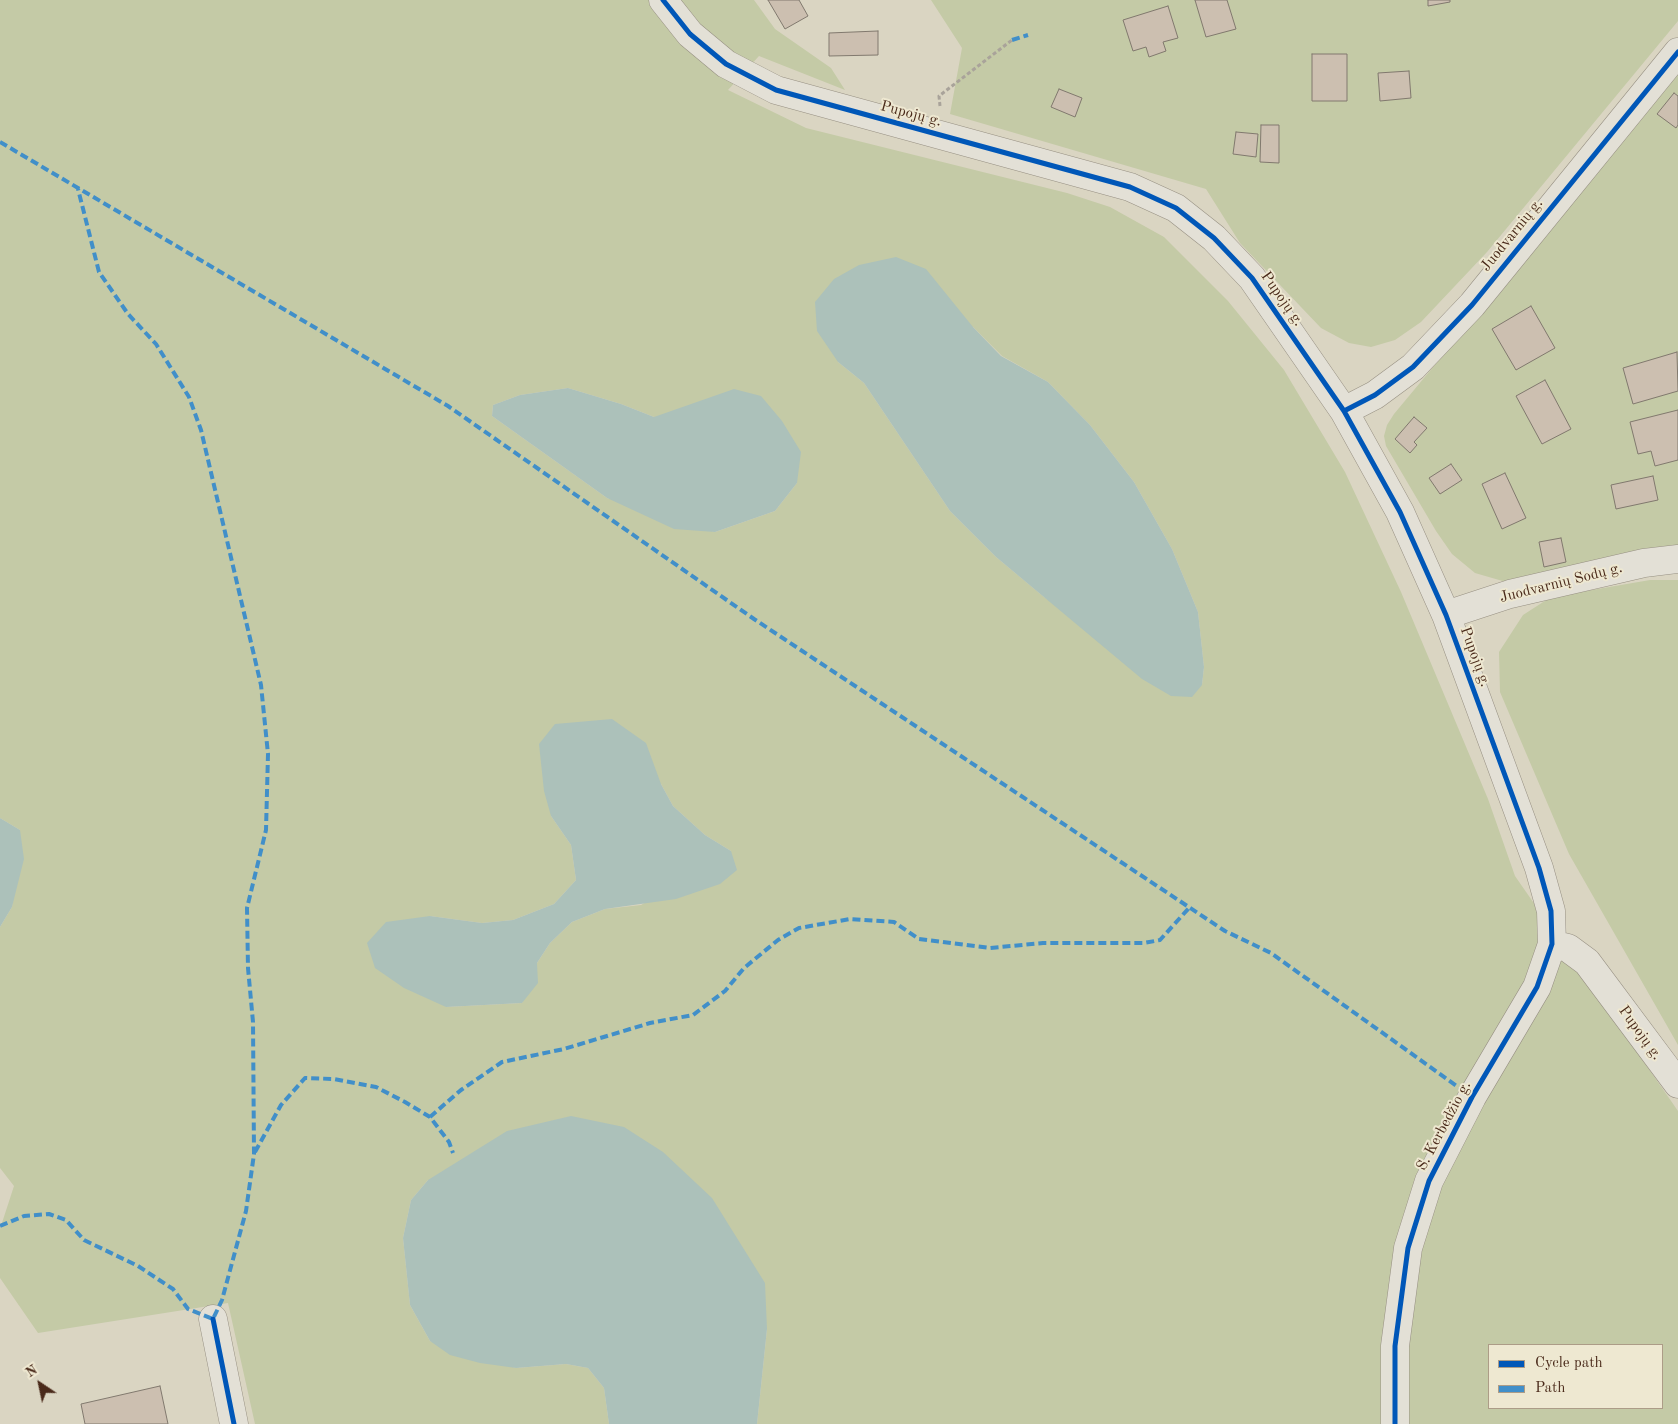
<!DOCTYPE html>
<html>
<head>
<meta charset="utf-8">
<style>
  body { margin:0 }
  #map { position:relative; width:1678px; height:1424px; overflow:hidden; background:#dad5c2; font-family:"Old Standard TT",serif }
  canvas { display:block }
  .legend { position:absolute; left:1488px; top:1344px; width:175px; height:65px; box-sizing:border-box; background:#eee8d1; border:1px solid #ac9c87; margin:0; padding:6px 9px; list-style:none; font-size:15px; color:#492919 }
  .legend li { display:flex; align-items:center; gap:10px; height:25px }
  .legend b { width:25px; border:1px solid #ac9c87 }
  .north { position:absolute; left:15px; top:1359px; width:50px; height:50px; -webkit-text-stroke:4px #eee8d1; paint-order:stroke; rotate:326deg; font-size:14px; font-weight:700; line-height:20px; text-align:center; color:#492919 }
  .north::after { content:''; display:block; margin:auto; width:18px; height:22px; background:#492919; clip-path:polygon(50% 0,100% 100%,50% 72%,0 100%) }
</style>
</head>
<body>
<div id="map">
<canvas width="1678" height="1424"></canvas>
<ul class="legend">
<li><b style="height:6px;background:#0057b8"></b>Cycle path</li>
<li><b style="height:6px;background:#418fc9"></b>Path</li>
</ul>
<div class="north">N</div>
</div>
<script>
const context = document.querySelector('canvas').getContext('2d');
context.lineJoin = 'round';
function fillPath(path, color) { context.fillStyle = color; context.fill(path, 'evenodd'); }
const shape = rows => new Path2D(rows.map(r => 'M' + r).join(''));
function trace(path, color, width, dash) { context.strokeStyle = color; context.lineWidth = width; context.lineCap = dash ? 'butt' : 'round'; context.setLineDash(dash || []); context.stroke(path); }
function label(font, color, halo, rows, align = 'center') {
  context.font = font + ' "Old Standard TT",serif'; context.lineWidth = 4; context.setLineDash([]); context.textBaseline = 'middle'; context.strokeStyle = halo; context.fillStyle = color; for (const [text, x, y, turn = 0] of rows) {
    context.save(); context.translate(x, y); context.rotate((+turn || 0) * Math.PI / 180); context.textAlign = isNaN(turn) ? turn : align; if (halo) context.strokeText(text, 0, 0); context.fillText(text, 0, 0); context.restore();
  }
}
const green = shape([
  [0,0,754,0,775,29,831,68,845,90,759,56,728,90,806,128,1067,193,1110,207,1164,237,1228,301,1284,370,1345,472,1401,592,1488,799,1515,876,1678,1111,1678,1424,757,1424,767,1329,428,1180,411,1200,403,1238,410,1305,430,1341,516,1368,566,1364,588,1368,604,1388,609,1424,255,1424,228,1303,38,1333,0,1278,0,1229,14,1186,0,1168,0,927,12,907,20,830,0,818],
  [973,327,1002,356,1048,382,1090,425,1134,482,1172,549,1198,612,1204,667,1202,685,1044,597,996,557,950,511,864,383,838,362],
  [568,388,621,404,654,417,797,483,775,511,715,532,607,498,492,416,493,405,520,395],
  [661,784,673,806,705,835,731,851,641,905,605,909,572,922,550,943,537,963,522,1003,446,1007,430,916,482,923,513,920,554,904,576,880,571,845,551,816],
  [1489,1345,1662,1345,1662,1408,1489,1408],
  [931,0,1678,0,1678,21,1487,252,1421,322,1395,340,1371,347,1349,343,1321,328,1240,243,1206,189,950,114,962,48],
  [1678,73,1678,556,1506,582,1475,573,1452,554,1436,531,1386,446,1384,436,1387,425,1394,414],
  [1650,580,1678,580,1678,1045,1569,854,1500,692,1499,652,1523,615,1551,597]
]);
const water = shape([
  [896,257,926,269,973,327,1001,356,1048,382,1090,425,1134,482,1172,549,1198,612,1204,667,1202,685,1192,697,1171,696,1142,679,996,557,950,511,864,383,838,362,817,331,815,302,834,279,859,265],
  [568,388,621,404,654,417,734,389,761,396,782,421,801,452,797,483,775,511,715,532,674,529,607,498,492,416,493,405,520,395],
  [612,719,646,743,661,784,673,806,705,835,731,851,737,870,720,884,676,899,605,909,572,922,550,943,537,963,538,983,522,1003,446,1007,404,988,375,968,367,943,386,922,430,916,482,923,513,920,554,904,576,880,571,845,551,816,544,791,539,744,555,724],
  [0,818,20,830,24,859,12,907,0,927],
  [571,1116,624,1127,663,1152,712,1198,765,1283,767,1329,757,1424,609,1424,604,1388,588,1368,566,1364,516,1368,480,1363,450,1355,430,1341,410,1305,403,1238,411,1200,428,1180,507,1131]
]);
const building = shape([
  [768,0,799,0,808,16,785,29,768,0],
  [1195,0,1227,0,1236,29,1206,37,1195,0],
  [1428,0,1450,0,1450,2,1428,6,1428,0],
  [1168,6,1178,38,1163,42,1166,51,1149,57,1146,47,1133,51,1123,20,1168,6],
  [878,31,878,55,829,56,829,33,878,31],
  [1312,54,1347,54,1347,101,1312,101,1312,54],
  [1409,71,1411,98,1380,101,1378,73,1409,71],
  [1059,89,1082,98,1075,117,1051,107,1059,89],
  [1674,93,1678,96,1678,125,1676,128,1657,114,1674,93],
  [1261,125,1279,125,1279,163,1260,162,1261,125],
  [1236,132,1258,134,1256,157,1233,154,1236,132],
  [1531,306,1555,348,1516,370,1492,329,1531,306],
  [1677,352,1678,391,1633,404,1623,368,1677,352],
  [1545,380,1571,429,1542,444,1516,396,1545,380],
  [1678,410,1678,460,1655,466,1651,451,1638,454,1630,422,1678,410],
  [1414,417,1427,428,1414,442,1417,445,1410,453,1395,439,1414,417],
  [1451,464,1462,480,1440,494,1429,478,1451,464],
  [1505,473,1526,518,1502,529,1482,484,1505,473],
  [1653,476,1658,500,1616,509,1611,485,1653,476],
  [1561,538,1566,562,1544,567,1539,542,1561,538],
  [160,1386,168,1424,85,1424,81,1404,160,1386]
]);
const path = shape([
  [940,106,939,96,1012,40]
]);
const minor = shape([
  [663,0,690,34,726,64,776,90,1130,187,1176,208,1214,238,1252,278,1344,411,1400,512,1446,615,1539,868,1551,911,1552,944,1537,987,1472,1097,1429,1181,1408,1248,1395,1346,1395,1424],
  [1344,411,1375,395,1413,367,1472,305,1678,52],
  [1446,615,1510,594,1644,563,1678,559],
  [1552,944,1568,948,1587,962,1678,1084],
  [213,1319,234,1424]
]);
const quiet = shape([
  [1012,40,1028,35],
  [0,142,448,406,754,619,1225,931,1271,953,1472,1097],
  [430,1117,461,1090,502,1062,564,1049,650,1023,693,1015,725,991,744,968,778,940,799,928,850,919,894,922,919,939,990,948,1043,943,1144,943,1160,940,1189,908],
  [255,1152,281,1105,305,1078,334,1079,376,1087,405,1102,430,1117,449,1142,453,1153],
  [0,1226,24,1216,49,1214,66,1220,84,1240,138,1266,173,1289,188,1309,213,1319,222,1300,246,1211,254,1154,253,1022,248,968,247,908,266,830,268,754,261,685,201,430,189,397,156,344,128,314,99,272,78,189]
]);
const cycleway = shape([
  [663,0,690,34,726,64,776,90,1130,187,1176,208,1214,238,1252,278,1344,411,1400,512,1446,615,1539,868,1551,911,1552,944,1537,987,1472,1097,1429,1181,1408,1248,1395,1346,1395,1424],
  [1344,411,1375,395,1413,367,1472,305,1678,52],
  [213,1319,234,1424]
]);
const streetNames = [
  ["Pupojų g.",911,114,15],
  ["Juodvarnių g.",1512,235,-51],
  ["Pupojų g.",1282,299,55],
  ["Juodvarnių Sodų g.",1561,583,-14],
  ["Pupojų g.",1475,657,70],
  ["Pupojų g.",1640,1033,54],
  ["S. Kerbedžio g.",1444,1126,-62]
];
fillPath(green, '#c4caa6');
fillPath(water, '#acc1ba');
fillPath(building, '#ccbfb0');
trace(building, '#81796e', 1);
trace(minor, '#979083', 29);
trace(path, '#a9a39a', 3, [4, 2.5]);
trace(minor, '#e3e0d6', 28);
trace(quiet, '#418fc9', 4, [8, 4]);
trace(cycleway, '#0057b8', 5);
label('15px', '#492919', '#eee8d1', streetNames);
</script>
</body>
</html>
